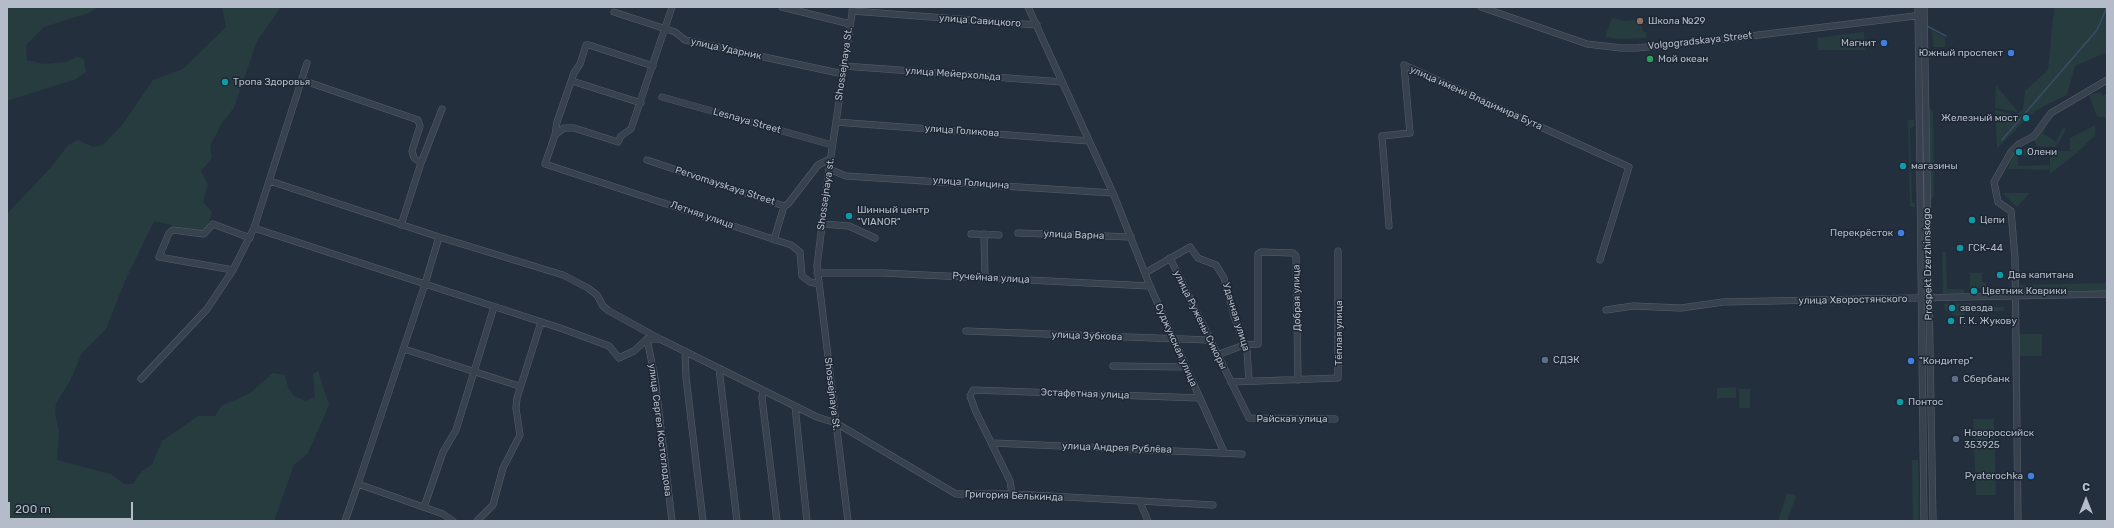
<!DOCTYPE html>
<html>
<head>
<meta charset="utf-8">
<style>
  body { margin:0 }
  #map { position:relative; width:2114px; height:528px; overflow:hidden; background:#242f3e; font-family:Rubik,sans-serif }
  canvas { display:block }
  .frame { position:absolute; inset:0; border:8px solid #b4bcc9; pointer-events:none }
  .north { position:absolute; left:2066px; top:480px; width:40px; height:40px; -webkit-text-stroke:3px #1d2633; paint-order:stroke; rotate:0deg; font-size:11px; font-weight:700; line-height:16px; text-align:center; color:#b4bcc9 }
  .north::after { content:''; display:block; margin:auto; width:14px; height:18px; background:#b4bcc9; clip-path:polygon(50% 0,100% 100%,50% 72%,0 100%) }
  .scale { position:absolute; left:8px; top:502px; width:125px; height:18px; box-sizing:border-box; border:2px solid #b4bcc9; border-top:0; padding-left:5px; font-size:12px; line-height:14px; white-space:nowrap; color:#b4bcc9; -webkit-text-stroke:3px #1d2633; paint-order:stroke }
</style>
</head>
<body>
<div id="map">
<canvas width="2114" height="528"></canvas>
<div class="frame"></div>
<div class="north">С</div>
<div class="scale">200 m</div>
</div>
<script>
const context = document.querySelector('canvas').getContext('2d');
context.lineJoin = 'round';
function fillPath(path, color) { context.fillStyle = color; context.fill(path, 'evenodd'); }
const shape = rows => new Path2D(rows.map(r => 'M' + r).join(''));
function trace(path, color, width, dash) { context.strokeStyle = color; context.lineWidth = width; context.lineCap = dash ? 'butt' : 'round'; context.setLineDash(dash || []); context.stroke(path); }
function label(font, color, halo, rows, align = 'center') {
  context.font = font + ' Rubik,sans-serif'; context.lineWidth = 3; context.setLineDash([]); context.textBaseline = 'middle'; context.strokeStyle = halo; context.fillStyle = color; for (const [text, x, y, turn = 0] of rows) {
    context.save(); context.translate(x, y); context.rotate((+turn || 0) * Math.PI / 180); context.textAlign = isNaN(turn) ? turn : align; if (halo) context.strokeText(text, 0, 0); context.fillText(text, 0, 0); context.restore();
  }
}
const green = shape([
  [7,7,99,7,89,13,44,27,26,45,27,60,43,64,66,62,77,57,84,59,86,72,76,79,7,101],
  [222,7,281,7,257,41,234,108,222,123,210,146,212,158,201,171,208,184,203,202,212,212,207,233,154,221,125,281,106,329,82,353,70,381,56,403,55,414,59,431,57,460,111,474,124,484,133,484,139,474,152,464,162,441,198,416,215,416,222,405,238,399,251,392,273,373,285,375,288,387,294,396,306,401,315,397,313,374,318,371,329,405,308,453,294,465,274,521,7,521,7,214,53,165,68,145,78,140,93,147,103,145,123,124,153,80,183,69,226,27],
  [2054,7,2107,7,2107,52,2075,66,2067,95,2046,105,2034,112,1997,148,1995,110,2016,115,2023,109,2025,91,2048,70],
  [1612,18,1625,21,1641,19,1643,32,1646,32,1647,38,1619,39,1605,37],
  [1932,30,1945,38,1945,47,1933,47],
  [1864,32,1865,50,1818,50,1817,38],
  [1996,85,2018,112,1995,108],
  [2101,92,2103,96,2107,94,2107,117,2097,117,2089,95],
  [1929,108,1933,111,1934,195,1932,199,1930,199],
  [1908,120,1914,120,1914,127,1910,128,1912,202,1915,203,1915,207,1910,207],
  [2042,124,2046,127,2043,133,2056,142,2063,128,2066,129,2056,147,2037,146,2032,136],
  [2095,125,2095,135,2078,152,2050,174,2050,151,2070,151,2070,138],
  [2015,149,2049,150,2049,155,2018,156,2018,166,2049,165,2049,170,2008,169],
  [2002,193,2030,193,2017,207],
  [1942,252,1946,252,1947,289,1964,289,1964,296,1943,296],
  [1970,273,1982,273,1982,282,1986,284,1986,288,1970,288],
  [2107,283,2107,292,2024,294,2020,292,2020,285],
  [1972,303,1973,307,2004,307,2004,311,1967,312,1959,318,1945,310,1944,304],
  [2019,334,2042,334,2042,356,2019,356],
  [1736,387,1736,398,1717,398,1717,388],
  [1739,389,1750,389,1750,408,1739,408],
  [1973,419,1994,419,1996,495,1976,495],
  [1912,460,1918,460,1919,521,1913,521],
  [1787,493,1796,496,1787,521,1778,521]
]);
const stream = shape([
  [1927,26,1946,36],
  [2002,140,2097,30,2107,7]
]);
const minor = shape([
  [672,7,631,129,621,136,618,142,574,128,564,128,555,135,545,164,791,245,800,252,802,276,810,282,819,284],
  [782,7,850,24],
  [1028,7,1113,193,1150,286,1224,452],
  [1481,7,1587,44,1621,48,1637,48,1734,38,1923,15],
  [1918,7,1924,521],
  [1924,7,1933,521],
  [852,11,1037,25],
  [614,12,675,32,685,40,843,74],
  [844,66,1062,82],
  [302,80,418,120,420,126,412,151,414,158,421,163],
  [572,81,641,103],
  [662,97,832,145],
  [836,122,1089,141],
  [555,135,557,122,574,73,580,64,586,45,589,45,653,66],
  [647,160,784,206,788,204,818,165,830,159],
  [829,169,846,176,1113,193],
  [270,181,439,237,563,275,588,288,597,295,603,306,609,311,660,339,817,417,836,423,956,494,1012,494,1213,505],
  [822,224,849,226,875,238],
  [401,225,421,163,442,109],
  [1389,226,1382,136,1410,133,1404,65,1629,167,1600,260],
  [254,228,307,63],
  [1018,233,1131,237],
  [971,234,999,235],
  [984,234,985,277],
  [439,237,425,284,560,328,609,346,619,358,634,351,647,339,658,339],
  [774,240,784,206],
  [1170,258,1249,418,1335,419],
  [233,270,159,257,169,233,173,230,204,234,213,224,250,238],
  [817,273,883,273,1150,286],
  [1145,273,1190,247,1198,258,1216,265,1224,278,1235,319,1247,351,1249,380],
  [1606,310,1633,306,1681,308,1723,302,2107,294],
  [966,331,1209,340],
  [647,339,655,378,672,521],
  [404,349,519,386],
  [685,351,686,377,703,521],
  [1217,355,1244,345,1258,344,1258,254,1261,252,1293,253,1296,256,1298,380],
  [1113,366,1186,367],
  [719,368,737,521],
  [141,379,207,309,233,270,254,228,425,284,358,484,443,514,453,521],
  [1231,382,1338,378,1338,251],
  [763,390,762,398,777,521],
  [795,406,807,521],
  [993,443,1242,454],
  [1012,494,1010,481,976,412,970,396,973,390,1200,398],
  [1140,502,1148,521],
  [424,507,443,452,456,430,494,307],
  [345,521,358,484],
  [477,521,493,505,503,468,520,435,516,408,517,398,541,322],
  [848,521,817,266,829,169,853,7],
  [2018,521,2015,258,2011,211,1998,202,1994,182,2011,152,2019,144,2034,136,2051,113,2107,80]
]);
const markers = [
  [1640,21,4,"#8d6e63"],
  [1884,43,4,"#3f7fe0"],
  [2011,53,4,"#3f7fe0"],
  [1650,59,4,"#2e9e5b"],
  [225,82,4,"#0f9aa8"],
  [2026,118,4,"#0f9aa8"],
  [2019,152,4,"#0f9aa8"],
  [1903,166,4,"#0f9aa8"],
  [849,216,4,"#0f9aa8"],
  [1972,220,4,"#0f9aa8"],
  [1901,233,4,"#3f7fe0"],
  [1960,248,4,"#0f9aa8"],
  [2000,275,4,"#0f9aa8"],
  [1974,291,4,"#0f9aa8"],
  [1952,308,4,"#0f9aa8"],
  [1951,321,4,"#0f9aa8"],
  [1545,360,4,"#5c6f8a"],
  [1911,361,4,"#3f7fe0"],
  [1955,379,4,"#5c6f8a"],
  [1900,402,4,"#0f9aa8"],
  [1956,439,4,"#5c6f8a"],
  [2031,476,4,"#3f7fe0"]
];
const streetNames = [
  ["улица Савицкого",980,21,4],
  ["Volgogradskaya Street",1700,41,-6],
  ["улица Ударник",726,49,12],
  ["Shossejnaya St.",844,64,-82],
  ["улица Мейерхольда",953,74,4],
  ["улица имени Владимира Бута",1476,98,24],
  ["Lesnaya Street",747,121,16],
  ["улица Голикова",962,131,4],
  ["улица Голицина",971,183,4],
  ["Pervomayskaya Street",725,186,18],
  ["Shossejnaya st.",826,194,-82],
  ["Летняя улица",702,215,19],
  ["улица Варна",1074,235,2],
  ["Prospekt Dzerzhinskogo",1928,264,-91],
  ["Ручейная улица",991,278,3],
  ["Добрая улица",1297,298,-91],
  ["улица Хворостянского",1853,300,-1],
  ["Удачная улица",1236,317,73],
  ["улица Ружены Сикоры",1200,320,64],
  ["Тёплая улица",1339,333,-90],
  ["улица Зубкова",1087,336,2],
  ["Суджукская улица",1176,345,66],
  ["Shossejnaya St.",832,394,83],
  ["Эстафетная улица",1085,394,2],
  ["Райская улица",1292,419],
  ["улица Сергея Костоглодова",660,430,83],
  ["улица Андрея Рублёва",1117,448,2],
  ["Григория Белькинда",1014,496,2]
];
const poiNames = [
  ["Школа №29",1648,21],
  ["Магнит",1876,43,"right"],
  ["Южный проспект",2003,53,"right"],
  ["Мой океан",1658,59],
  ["Тропа Здоровья",233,82],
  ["Железный мост",2018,118,"right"],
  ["Олени",2027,152],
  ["магазины",1911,166],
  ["Шинный центр",857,210],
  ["\"VIANOR\"",857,222],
  ["Цепи",1980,220],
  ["Перекрёсток",1893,233,"right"],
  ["ГСК-44",1968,248],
  ["Два капитана",2008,275],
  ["Цветник Коврики",1982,291],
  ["звезда",1960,308],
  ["Г. К. Жукову",1959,321],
  ["СДЭК",1553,360],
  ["\"Кондитер\"",1919,361],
  ["Сбербанк",1963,379],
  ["Понтос",1908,402],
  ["Новороссийск",1964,433],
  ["353925",1964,445],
  ["Pyaterochka",2023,476,"right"]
];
fillPath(green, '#263c3f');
trace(stream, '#394c67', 1.5);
trace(minor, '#565f6c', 7);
trace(minor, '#38414e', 6);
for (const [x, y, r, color] of markers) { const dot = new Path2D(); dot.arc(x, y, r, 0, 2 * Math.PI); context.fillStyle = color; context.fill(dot); trace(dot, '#1d2633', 1.5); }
label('10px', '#b4bcc9', '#1d2633', streetNames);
label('10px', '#b4bcc9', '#1d2633', poiNames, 'left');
</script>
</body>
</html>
